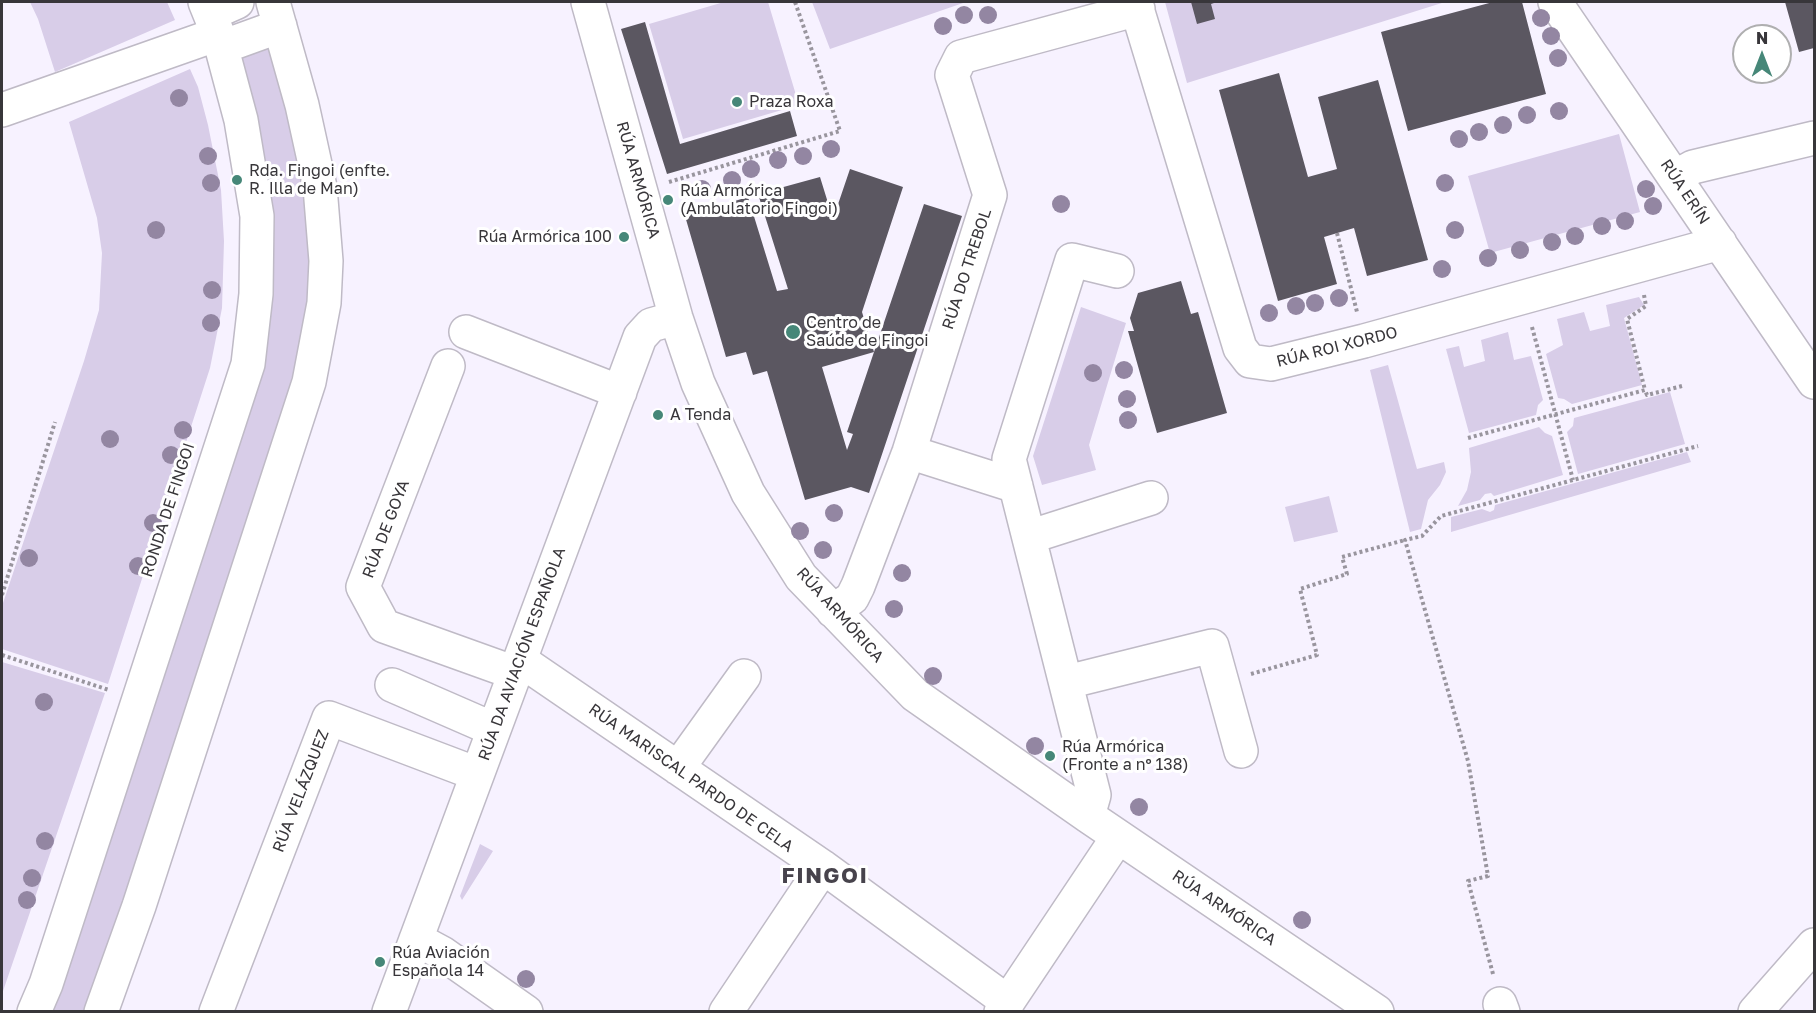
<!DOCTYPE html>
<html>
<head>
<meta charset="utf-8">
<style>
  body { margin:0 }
  #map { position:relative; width:1816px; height:1013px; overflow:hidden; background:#f7f2ff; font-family:"Golos Text",sans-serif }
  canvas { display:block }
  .frame { position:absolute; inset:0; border:3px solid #38363a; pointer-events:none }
  .north { position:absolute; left:1732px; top:24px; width:60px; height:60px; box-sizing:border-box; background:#fff; border:2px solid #afafb0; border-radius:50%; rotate:0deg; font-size:16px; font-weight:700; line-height:24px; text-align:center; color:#38363a }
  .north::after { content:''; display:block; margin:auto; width:21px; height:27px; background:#468778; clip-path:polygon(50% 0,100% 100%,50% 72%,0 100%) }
</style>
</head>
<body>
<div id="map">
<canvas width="1816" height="1013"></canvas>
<div class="frame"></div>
<div class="north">N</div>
</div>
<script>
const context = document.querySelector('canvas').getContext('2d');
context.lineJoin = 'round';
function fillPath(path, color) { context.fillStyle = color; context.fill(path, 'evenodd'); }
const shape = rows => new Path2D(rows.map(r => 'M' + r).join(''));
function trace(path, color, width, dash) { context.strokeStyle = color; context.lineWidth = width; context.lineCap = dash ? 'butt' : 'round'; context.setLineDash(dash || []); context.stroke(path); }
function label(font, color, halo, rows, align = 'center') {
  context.font = font + ' "Golos Text",sans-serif'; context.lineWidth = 6; context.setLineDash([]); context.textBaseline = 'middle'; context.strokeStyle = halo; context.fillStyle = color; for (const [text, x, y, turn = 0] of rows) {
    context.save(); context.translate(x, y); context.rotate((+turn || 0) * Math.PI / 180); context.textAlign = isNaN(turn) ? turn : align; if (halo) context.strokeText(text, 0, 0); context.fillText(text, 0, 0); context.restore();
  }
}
const green = shape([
  [30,2,167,2,175,20,55,72,38,19],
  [724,2,768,2,799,105,683,139,649,24],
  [812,2,966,2,830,49],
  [1165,2,1445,2,1187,83],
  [269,48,300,155,309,223,309,288,301,344,274,443,113,942,86,1011,48,1012,253,393,242,57],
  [190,69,198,87,208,125,221,190,224,241,222,308,210,368,108,684,2,649,2,606,84,361,99,310,102,253,97,218,69,122],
  [1619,134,1640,212,1490,253,1468,176],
  [1639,297,1644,305,1624,318,1642,385,1572,404,1564,399,1558,398,1546,354,1563,345,1557,319,1584,312,1590,331,1610,326,1606,305],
  [1081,307,1126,323,1089,445,1096,470,1042,485,1033,456],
  [1508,332,1514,360,1531,356,1543,400,1538,405,1536,415,1469,433,1446,349,1459,346,1464,367,1485,361,1481,340],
  [1388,365,1417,469,1444,462,1446,472,1440,485,1428,500,1421,529,1410,532,1370,370],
  [1670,392,1685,444,1578,474,1567,432,1573,426,1574,418],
  [1539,427,1545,433,1552,436,1563,475,1494,496,1491,493,1485,494,1480,500,1458,506,1467,490,1471,472,1469,448],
  [1687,452,1691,462,1451,532,1451,517,1482,509,1490,512,1494,510,1495,505],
  [1329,496,1338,532,1294,542,1285,507],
  [2,662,105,693,2,994],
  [480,844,493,851,462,900,460,896]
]);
const building = shape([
  [1191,2,1217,2,1211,4,1215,19,1197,24],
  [1493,2,1522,2,1546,94,1408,131,1381,32],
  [1785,2,1814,2,1814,48,1799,52],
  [645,22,680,144,790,111,797,136,667,174,621,29],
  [1279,73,1308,177,1337,169,1318,97,1378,80,1428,260,1367,276,1354,228,1324,237,1337,284,1278,301,1219,90],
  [850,169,903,187,862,312,874,352,822,367,847,450,853,434,847,432,874,352,924,204,962,216,869,493,851,487,805,500,767,371,753,375,746,352,726,357,685,216,748,197,777,291,788,289,758,194,820,177,833,219],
  [1181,281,1191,314,1198,312,1227,413,1157,433,1128,331,1134,331,1130,318,1138,293]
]);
const path = shape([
  [669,182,840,131,795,2],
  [1337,233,1357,312],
  [1644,295,1646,306,1627,319,1645,390],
  [1532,327,1573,480],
  [1468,438,1645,390,1647,395,1682,386],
  [2,595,55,422],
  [2,655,109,690],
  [1251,674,1317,655,1300,589,1347,574,1342,557,1405,540],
  [1493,974,1468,881,1488,876,1468,761,1405,540,1422,536,1441,516,1698,446]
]);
const minor = shape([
  [588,2,676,318,698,383,748,493,801,577,915,695,1088,816,1377,1012],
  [1135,2,1240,348,1250,361,1271,364,1364,341,1720,243],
  [1555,2,1814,382],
  [210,14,237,2],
  [222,47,280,26],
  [2,110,218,34],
  [1675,177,1693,167,1814,138],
  [466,332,620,392],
  [448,366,363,587,384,626,515,673],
  [909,452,1016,486],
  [1029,537,1151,498],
  [833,611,852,598,858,586,909,452,990,195,952,75,961,57,1138,9],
  [520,660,823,867,1008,1002],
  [1067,682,1212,646,1241,751],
  [392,685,493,729],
  [678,768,744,676],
  [1088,816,1094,795,1009,459,1072,260,1117,271],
  [416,939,442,953,526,1012],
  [1500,1004,1503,1012],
  [34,1012,46,984,248,364,256,294,257,216,241,120,218,34,205,2],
  [101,1012,139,906,309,382,324,303,326,261,320,187,302,105,273,2],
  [216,1012,329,718,477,774],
  [389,1012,640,337,651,325,676,318],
  [726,1012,823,867],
  [1001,1012,1118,837],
  [1755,1012,1814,945]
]);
const trees = [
  [964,15],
  [988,15],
  [1541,18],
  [943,26],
  [1551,36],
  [1558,58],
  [179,98],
  [1559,111],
  [1527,115],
  [1503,125],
  [1479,132],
  [1459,139],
  [831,149],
  [208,156],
  [803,156],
  [778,160],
  [751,169],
  [732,180],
  [211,183],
  [1445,183],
  [702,189],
  [1646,189],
  [1061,204],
  [1653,206],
  [1625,221],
  [1602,226],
  [156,230],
  [1455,230],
  [1575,236],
  [1552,242],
  [1520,250],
  [1488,258],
  [1442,269],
  [212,290],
  [1339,298],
  [1315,303],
  [1296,306],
  [1269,313],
  [211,323],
  [1124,370],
  [1093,373],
  [1127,399],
  [1128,420],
  [183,430],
  [110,439],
  [171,455],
  [834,513],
  [153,523],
  [800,531],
  [823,550],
  [29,558],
  [138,566],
  [902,573],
  [894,609],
  [933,676],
  [44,702],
  [1035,746],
  [1139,807],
  [45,841],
  [32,878],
  [27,900],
  [1302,920],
  [526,979]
];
const markers = [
  [737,102,6,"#468778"],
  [237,180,6,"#468778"],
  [668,200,6,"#468778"],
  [624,237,6,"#468778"],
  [793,332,8,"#468778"],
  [658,415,6,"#468778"],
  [1050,756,6,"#468778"],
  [380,962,6,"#468778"]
];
const poiNames = [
  ["Praza Roxa",749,102],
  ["Rda. Fingoi (enfte.",249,171],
  ["R. Illa de Man)",249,189],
  ["Rúa Armórica",680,191],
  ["(Ambulatorio Fingoi)",680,209],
  ["Rúa Armórica 100",612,237,"right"],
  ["Centro de",806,323],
  ["Saúde de Fingoi",806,341],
  ["A Tenda",670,415],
  ["Rúa Armórica",1062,747],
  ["(Fronte a nº 138)",1062,765],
  ["Rúa Aviación",392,953],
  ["Española 14",392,971]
];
const streetNames = [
  ["RÚA ARMÓRICA",638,180,74],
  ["RÚA ERÍN",1685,192,56],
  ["RÚA DO TREBOL",967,269,-72],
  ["RÚA ROI XORDO",1337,347,-14],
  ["RONDA DE FINGOI",168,510,-72],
  ["RÚA DE GOYA",386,529,-69],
  ["RÚA ARMÓRICA",840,615,48],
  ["RÚA DA AVIACIÓN ESPAÑOLA",522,654,-70],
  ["RÚA MARISCAL PARDO DE CELA",691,778,35],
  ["RÚA VELÁZQUEZ",301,791,-69],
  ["RÚA ARMÓRICA",1224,908,34]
];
const districtNames = [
  ["FINGOI",825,876]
];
fillPath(green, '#d8cde8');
fillPath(building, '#5b5761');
trace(minor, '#bfbac6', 36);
trace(path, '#99959e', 4, [3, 3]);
trace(minor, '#fff', 33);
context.fillStyle = '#9386a2';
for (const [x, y] of trees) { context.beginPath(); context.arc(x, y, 9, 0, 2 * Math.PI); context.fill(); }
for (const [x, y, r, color] of markers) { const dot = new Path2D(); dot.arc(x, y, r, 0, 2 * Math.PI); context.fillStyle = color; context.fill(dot); trace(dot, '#fff', 2); }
label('16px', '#38363a', '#fff', poiNames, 'left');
label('16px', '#38363a', '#fff', streetNames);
context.letterSpacing = '1.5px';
label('bold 22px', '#47434c', '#fff', districtNames);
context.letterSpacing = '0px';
</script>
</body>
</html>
